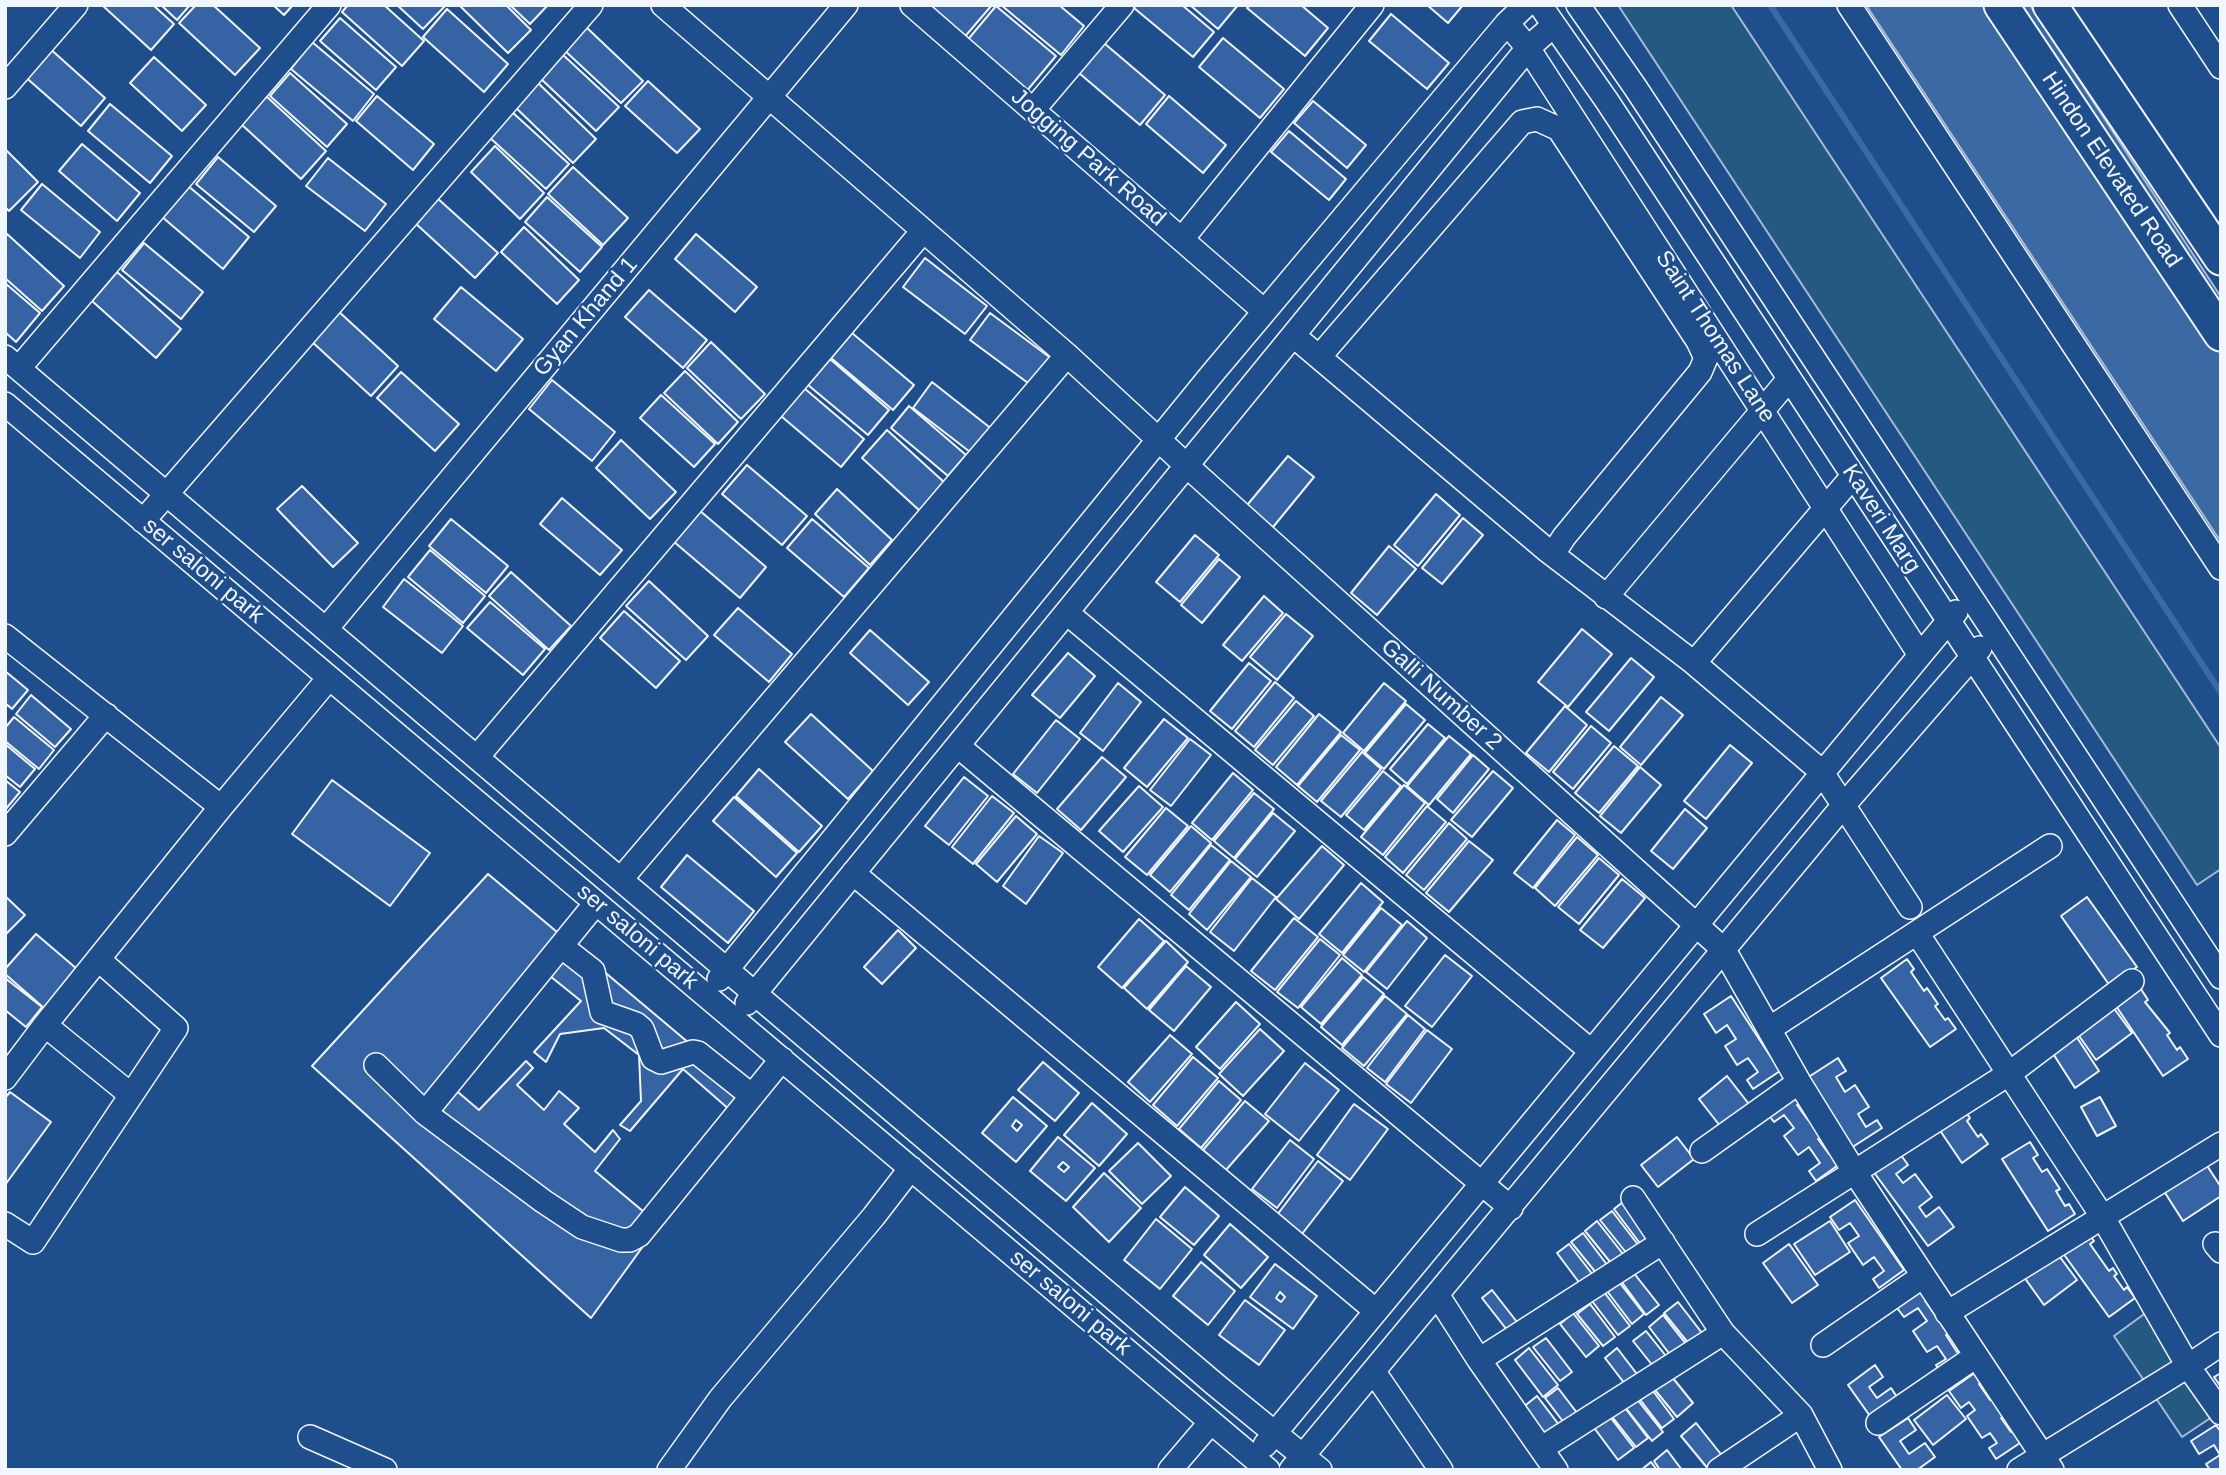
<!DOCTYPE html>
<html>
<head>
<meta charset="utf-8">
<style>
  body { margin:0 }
  #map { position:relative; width:2226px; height:1475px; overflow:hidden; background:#1f4e8c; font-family:Helvetica,sans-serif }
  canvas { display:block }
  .frame { position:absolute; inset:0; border:7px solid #f2f6ff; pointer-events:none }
</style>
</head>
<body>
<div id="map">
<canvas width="2226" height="1475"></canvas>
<div class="frame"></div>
</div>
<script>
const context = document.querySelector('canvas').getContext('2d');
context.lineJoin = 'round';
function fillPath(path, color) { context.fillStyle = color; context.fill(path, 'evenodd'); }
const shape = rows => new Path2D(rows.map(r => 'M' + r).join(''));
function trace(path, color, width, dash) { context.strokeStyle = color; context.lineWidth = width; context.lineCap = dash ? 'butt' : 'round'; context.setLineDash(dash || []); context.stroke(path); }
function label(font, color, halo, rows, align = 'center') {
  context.font = font + ' Helvetica,sans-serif'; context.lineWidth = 5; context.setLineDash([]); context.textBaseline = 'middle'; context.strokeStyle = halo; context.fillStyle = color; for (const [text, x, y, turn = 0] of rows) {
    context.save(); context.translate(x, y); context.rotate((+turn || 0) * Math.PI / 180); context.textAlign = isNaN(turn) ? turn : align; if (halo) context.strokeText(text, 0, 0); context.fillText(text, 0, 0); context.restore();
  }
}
const green = shape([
  [1618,5,1731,5,2221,748,2221,869,2197,885,1618,5],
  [2158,1304,2221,1411,2182,1437,2114,1336,2158,1304]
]);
const water = shape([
  [1866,5,2030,5,2221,297,2221,542,1866,5]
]);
const stream = shape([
  [1770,5,2221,693]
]);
const building = shape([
  [102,5,153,5,174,24,151,50,102,5],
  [161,5,190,5,177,20,161,5],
  [196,5,213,5,260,48,235,75,179,23,196,5],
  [273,5,293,5,284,15,273,5],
  [348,5,384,5,424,41,402,66,342,12,348,5],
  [397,5,444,5,445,6,423,29,397,5],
  [459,5,506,5,531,30,508,53,459,5],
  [510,5,548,5,530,24,510,5],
  [921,5,992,5,962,40,921,5],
  [1001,5,1059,5,1084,26,1061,55,1001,5],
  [1136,5,1182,5,1214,32,1193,57,1134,8,1136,5],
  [1190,5,1238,5,1218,29,1190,5],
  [1250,5,1301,5,1328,28,1305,56,1247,8,1250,5],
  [1427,5,1463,5,1448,23,1427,5],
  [996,6,1056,56,1025,93,965,43,996,6],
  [447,9,508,64,484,92,423,37,447,9],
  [1391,14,1449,63,1427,89,1369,41,1391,14],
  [340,18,396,67,376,90,320,41,340,18],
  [585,26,643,81,621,103,563,49,585,26],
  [1223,38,1284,89,1260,118,1199,67,1223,38],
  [312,42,374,94,353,121,291,69,312,42],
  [1104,43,1165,95,1140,125,1079,73,1104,43],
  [47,46,105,98,81,126,22,74,47,46],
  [561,53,619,107,596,131,539,77,561,53],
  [154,57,206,105,182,131,130,83,154,57],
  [290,73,347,124,327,147,270,96,290,73],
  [536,81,596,139,573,163,513,105,536,81],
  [648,81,700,129,677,153,625,106,648,81],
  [266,96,326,151,301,179,241,124,266,96],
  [377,96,434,144,413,170,356,121,377,96],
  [1169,96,1226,145,1203,173,1146,124,1169,96],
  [1313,101,1366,145,1347,168,1294,123,1313,101],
  [110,104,172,156,150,183,88,131,110,104],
  [511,111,569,164,546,189,488,136,511,111],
  [1289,131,1346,179,1329,200,1271,152,1289,131],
  [82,144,140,193,117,221,59,171,82,144],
  [495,146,544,193,520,219,471,172,495,146],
  [5,149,38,182,9,211,5,207,5,149],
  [218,157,276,206,254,232,196,184,218,157],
  [328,158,386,204,365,231,306,186,328,158],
  [573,167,628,218,603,245,548,194,573,167],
  [42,184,100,232,80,258,21,210,42,184],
  [187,185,249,237,223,269,161,216,187,185],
  [436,197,498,253,475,278,414,222,436,197],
  [547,197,602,247,580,272,525,222,547,197],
  [524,227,579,280,557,304,501,252,524,227],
  [6,233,64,286,42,311,5,278,6,233],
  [696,234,757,287,735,312,675,259,696,234],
  [144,243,203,292,181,319,122,270,144,243],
  [925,258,987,306,965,334,903,287,925,258],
  [117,272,181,329,156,358,92,301,117,272],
  [5,283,40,313,16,342,5,332,5,283],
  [461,287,523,339,496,371,434,319,461,287],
  [649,290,707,340,683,368,625,317,649,290],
  [337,310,398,366,371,396,310,340,337,310],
  [990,313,1052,359,1032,386,970,340,990,313],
  [852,333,914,385,893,410,831,358,852,333],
  [711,342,765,394,741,419,687,368,711,342],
  [830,359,889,410,868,435,808,385,830,359],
  [685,371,738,422,718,444,664,393,685,371],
  [401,372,459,424,435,451,377,398,401,372],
  [552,380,615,432,592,461,529,409,552,380],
  [932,382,993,430,974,455,913,408,932,382],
  [804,388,864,439,841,467,781,416,804,388],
  [661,395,715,444,694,467,640,418,661,395],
  [909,406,966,455,948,476,891,428,909,406],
  [887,430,945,483,920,511,862,458,887,430],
  [621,440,676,492,650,519,596,468,621,440],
  [1288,456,1314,477,1269,532,1243,510,1288,456],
  [747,465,807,516,782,545,722,494,747,465],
  [302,486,358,543,333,567,277,509,302,486],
  [837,489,892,540,870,565,815,514,837,489],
  [1436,494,1460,515,1418,566,1394,545,1436,494],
  [562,498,622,550,600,575,540,524,562,498],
  [699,510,766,567,740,598,673,541,699,510],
  [1463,518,1483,535,1442,584,1422,568,1463,518],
  [451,519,508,566,486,593,429,546,451,519],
  [812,519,869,568,844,597,787,548,812,519],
  [1195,535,1219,555,1180,602,1156,582,1195,535],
  [1389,546,1416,569,1377,615,1351,593,1389,546],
  [430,550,485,596,463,623,408,577,430,550],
  [1219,559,1240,577,1202,623,1181,605,1219,559],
  [511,572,571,626,549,650,489,596,511,572],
  [404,579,463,626,442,653,383,607,404,579],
  [649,581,708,636,686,660,626,606,649,581],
  [1264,596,1283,613,1242,661,1223,645,1264,596],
  [490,602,545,649,523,675,467,628,490,602],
  [738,608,792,654,769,682,714,635,738,608],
  [624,611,680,661,656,688,600,638,624,611],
  [1286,614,1313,636,1277,680,1250,657,1286,614],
  [1582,629,1612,654,1568,707,1538,682,1582,629],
  [870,630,929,682,908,705,850,653,870,630],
  [1068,653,1095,676,1060,718,1032,695,1068,653],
  [1631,658,1654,677,1609,731,1586,712,1631,658],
  [1249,663,1271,681,1232,729,1210,711,1249,663],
  [5,671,28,690,12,709,5,703,5,671],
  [1275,682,1294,698,1254,747,1235,731,1275,682],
  [1118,683,1141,702,1103,751,1080,733,1118,683],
  [1384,683,1406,701,1364,751,1343,733,1384,683],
  [31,695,71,729,55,747,16,714,31,695],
  [1661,697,1683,715,1641,765,1620,747,1661,697],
  [1296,701,1314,716,1273,765,1255,750,1296,701],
  [1406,704,1425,720,1384,769,1365,753,1406,704],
  [1565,706,1587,725,1549,772,1526,753,1565,706],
  [811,714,873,771,848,799,785,742,811,714],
  [1319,714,1341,732,1297,785,1276,767,1319,714],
  [14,717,54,750,39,769,5,741,5,728,14,717],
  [1164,719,1188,738,1147,787,1124,768,1164,719],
  [1056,720,1080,739,1037,793,1013,774,1056,720],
  [1428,724,1445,738,1407,784,1390,769,1428,724],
  [1591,726,1611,743,1573,789,1553,772,1591,726],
  [1341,735,1360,750,1317,802,1298,786,1341,735],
  [1449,736,1471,754,1429,805,1407,786,1449,736],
  [1190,739,1211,755,1171,806,1150,790,1190,739],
  [5,744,35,769,20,787,5,775,5,744],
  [1730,745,1752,763,1706,819,1684,801,1730,745],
  [1614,746,1638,766,1599,813,1575,793,1614,746],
  [1362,752,1381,769,1341,817,1321,801,1362,752],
  [1473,755,1489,769,1453,813,1437,799,1473,755],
  [1102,757,1126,777,1081,830,1057,809,1102,757],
  [1640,767,1661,785,1621,833,1600,816,1640,767],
  [759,769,822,826,799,852,736,796,759,769],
  [1383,771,1401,786,1364,830,1346,815,1383,771],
  [1493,771,1513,788,1472,837,1451,820,1493,771],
  [1233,773,1253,790,1212,840,1192,823,1233,773],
  [964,777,988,796,949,845,925,826,964,777],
  [5,780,20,792,5,810,5,780],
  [332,780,430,853,390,906,292,834,332,780],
  [1404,785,1425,803,1383,855,1361,837,1404,785],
  [1139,786,1163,807,1123,852,1099,831,1139,786],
  [1254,793,1274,809,1234,858,1214,841,1254,793],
  [992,796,1014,813,973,864,952,847,992,796],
  [734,797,797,853,776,877,713,821,734,797],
  [1427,806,1446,822,1403,873,1385,857,1427,806],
  [1166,808,1188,826,1147,875,1125,857,1166,808],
  [1685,809,1707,828,1673,869,1651,851,1685,809],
  [1273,813,1295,831,1257,877,1235,859,1273,813],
  [1016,816,1037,834,997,882,976,864,1016,816],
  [1557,820,1575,835,1533,888,1514,873,1557,820],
  [1449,823,1467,839,1424,890,1406,875,1449,823],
  [1191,826,1211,843,1170,892,1150,875,1191,826],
  [1039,836,1063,853,1026,904,1003,886,1039,836],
  [1577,837,1598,855,1555,906,1535,888,1577,837],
  [1469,841,1493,860,1449,912,1426,893,1469,841],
  [1211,845,1230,860,1189,910,1171,895,1211,845],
  [1322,846,1344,865,1299,919,1276,899,1322,846],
  [687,855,754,911,728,943,661,887,687,855],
  [1599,858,1619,875,1579,924,1558,907,1599,858],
  [1231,861,1251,877,1207,930,1189,914,1231,861],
  [488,874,752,1096,591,1318,312,1066,488,874],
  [1252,878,1276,897,1234,951,1210,932,1252,878],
  [1622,879,1645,898,1603,948,1580,930,1622,879],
  [1361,883,1383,902,1342,953,1319,934,1361,883],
  [5,896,25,915,5,935,5,896],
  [2087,897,2137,967,2110,986,2061,916,2087,897],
  [1381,908,1402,925,1364,972,1343,955,1381,908],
  [1294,918,1318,937,1275,990,1251,971,1294,918],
  [1139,919,1164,941,1122,988,1098,967,1139,919],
  [1407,921,1427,938,1387,989,1366,972,1407,921],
  [898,930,916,948,882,984,864,967,898,930],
  [36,934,77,969,44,1008,5,974,5,969,36,934],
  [1320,939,1340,955,1298,1008,1277,992,1320,939],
  [1166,941,1188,962,1147,1009,1124,988,1166,941],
  [1445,955,1472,976,1432,1027,1405,1006,1445,955],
  [1342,958,1362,975,1321,1024,1301,1007,1342,958],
  [1907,959,1914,969,1911,972,1924,991,1927,988,1938,1004,1935,1006,1945,1020,1948,1018,1956,1029,1930,1047,1881,978,1907,959],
  [1186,966,1211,987,1174,1031,1149,1010,1186,966],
  [545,972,581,1001,534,1052,546,1062,560,1034,604,1028,639,1055,641,1101,620,1125,630,1131,683,1069,731,1111,644,1212,595,1171,620,1139,613,1130,595,1152,564,1124,579,1108,559,1091,544,1110,517,1085,533,1068,526,1061,479,1110,452,1087,545,972],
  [1363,977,1384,994,1342,1045,1321,1027,1363,977],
  [5,978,42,1007,26,1027,5,1010,5,978],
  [2141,989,2148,1000,2145,1002,2170,1033,2167,1035,2177,1050,2180,1047,2188,1059,2163,1076,2116,1006,2141,989],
  [1385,996,1407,1014,1364,1066,1342,1048,1385,996],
  [1731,996,1780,1071,1753,1089,1747,1080,1758,1072,1748,1058,1737,1065,1725,1046,1736,1039,1727,1025,1716,1033,1704,1014,1731,996],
  [1236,1002,1260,1024,1220,1069,1196,1047,1236,1002],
  [2113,1007,2132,1033,2096,1060,2077,1033,2113,1007],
  [1408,1015,1425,1029,1385,1082,1367,1068,1408,1015],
  [1260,1029,1284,1051,1243,1096,1219,1074,1260,1029],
  [1427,1030,1452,1049,1411,1103,1386,1084,1427,1030],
  [1170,1035,1192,1054,1150,1102,1128,1082,1170,1035],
  [2076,1036,2099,1071,2075,1088,2052,1052,2076,1036],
  [1193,1057,1218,1078,1177,1126,1153,1105,1193,1057],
  [1838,1058,1846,1071,1836,1077,1845,1092,1855,1085,1869,1107,1858,1114,1866,1127,1877,1120,1882,1128,1851,1148,1807,1078,1838,1058],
  [1043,1062,1079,1093,1055,1121,1018,1090,1043,1062],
  [1305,1063,1339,1090,1299,1141,1265,1114,1305,1063],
  [1727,1076,1752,1108,1724,1131,1699,1099,1727,1076],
  [1219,1081,1241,1100,1201,1148,1179,1129,1219,1081],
  [1791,1089,1801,1102,1797,1105,1808,1120,1811,1118,1824,1135,1818,1139,1829,1154,1833,1151,1841,1163,1816,1181,1809,1171,1820,1163,1809,1147,1798,1155,1784,1136,1794,1128,1784,1115,1774,1122,1764,1109,1791,1089],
  [10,1092,51,1122,5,1185,5,1098,10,1092],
  [1013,1097,1047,1126,1016,1162,982,1133,1013,1097],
  [1016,1120,1022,1125,1017,1131,1012,1126,1016,1120],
  [2100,1097,2116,1126,2097,1136,2081,1107,2100,1097],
  [1245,1101,1269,1121,1226,1170,1203,1150,1245,1101],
  [1092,1103,1127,1134,1099,1166,1064,1135,1092,1103],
  [1354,1104,1388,1129,1350,1180,1317,1155,1354,1104],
  [1963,1108,1970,1118,1967,1121,1978,1137,1981,1134,1988,1144,1962,1163,1937,1126,1963,1108],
  [1058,1137,1095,1168,1066,1201,1030,1171,1058,1137],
  [1063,1162,1069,1167,1064,1172,1058,1167,1063,1162],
  [1677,1137,1694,1159,1658,1187,1641,1165,1677,1137],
  [1290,1140,1314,1159,1277,1208,1252,1189,1290,1140],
  [2030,1142,2038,1155,2033,1158,2042,1172,2047,1169,2060,1189,2056,1191,2065,1206,2069,1204,2075,1214,2048,1231,2002,1159,2030,1142],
  [1138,1143,1171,1176,1142,1204,1109,1171,1138,1143],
  [1896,1148,1908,1165,1896,1174,1903,1183,1915,1174,1932,1197,1919,1207,1926,1217,1939,1207,1954,1227,1928,1246,1870,1167,1896,1148],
  [2202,1158,2221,1187,2221,1196,2183,1221,2160,1185,2202,1158],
  [1318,1161,1343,1181,1302,1234,1277,1215,1318,1161],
  [1104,1173,1141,1208,1109,1242,1073,1207,1104,1173],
  [1185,1187,1219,1216,1194,1245,1160,1217,1185,1187],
  [1628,1198,1656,1235,1642,1246,1614,1209,1628,1198],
  [1855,1200,1904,1270,1879,1288,1873,1279,1884,1271,1874,1257,1863,1265,1848,1243,1859,1236,1850,1223,1839,1230,1830,1217,1855,1200],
  [1612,1211,1639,1246,1628,1255,1600,1220,1612,1211],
  [1156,1219,1192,1249,1160,1289,1124,1260,1156,1219],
  [1597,1221,1623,1254,1611,1263,1585,1231,1597,1221],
  [1830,1221,1850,1252,1815,1275,1794,1244,1830,1221],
  [1230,1224,1268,1257,1241,1288,1204,1255,1230,1224],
  [2086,1230,2094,1241,2090,1244,2109,1271,2113,1268,2117,1274,2114,1276,2124,1290,2127,1287,2135,1298,2109,1317,2060,1249,2086,1230],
  [1583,1233,1608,1266,1597,1274,1571,1242,1583,1233],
  [1569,1244,1593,1275,1581,1285,1557,1253,1569,1244],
  [1789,1244,1818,1285,1792,1303,1763,1263,1789,1244],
  [2057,1253,2077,1280,2044,1305,2024,1277,2057,1253],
  [1201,1262,1235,1291,1208,1325,1173,1296,1201,1262],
  [1275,1264,1317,1296,1293,1329,1250,1297,1275,1264],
  [1280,1292,1285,1297,1281,1302,1276,1298,1280,1292],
  [1633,1272,1659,1305,1646,1315,1621,1281,1633,1272],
  [1619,1282,1644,1314,1632,1324,1607,1291,1619,1282],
  [1920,1287,1928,1299,1925,1301,1935,1315,1937,1313,1950,1332,1946,1335,1957,1352,1961,1349,1966,1357,1941,1374,1936,1365,1946,1359,1937,1346,1927,1352,1913,1331,1927,1321,1918,1308,1904,1317,1894,1304,1920,1287],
  [1492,1290,1517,1322,1507,1330,1482,1298,1492,1290],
  [1604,1292,1630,1326,1618,1335,1592,1301,1604,1292],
  [1245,1300,1285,1330,1259,1365,1219,1335,1245,1300],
  [1678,1302,1702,1333,1689,1344,1664,1313,1678,1302],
  [1590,1304,1615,1337,1603,1346,1577,1314,1590,1304],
  [1573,1313,1599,1346,1586,1357,1560,1324,1573,1313],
  [1663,1315,1686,1344,1671,1356,1649,1327,1663,1315],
  [1646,1331,1670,1361,1657,1371,1633,1341,1646,1331],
  [1546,1338,1572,1372,1560,1381,1533,1347,1546,1338],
  [1529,1348,1558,1385,1543,1397,1515,1360,1529,1348],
  [1617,1348,1640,1378,1628,1388,1605,1358,1617,1348],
  [1875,1365,1883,1377,1869,1387,1877,1398,1891,1388,1897,1397,1870,1416,1848,1385,1875,1365],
  [1976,1372,1983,1382,1979,1384,1990,1400,1994,1398,2005,1415,2001,1418,2011,1432,2015,1429,2023,1441,1996,1459,1989,1448,1997,1443,1990,1433,1982,1438,1967,1416,1975,1410,1969,1402,1961,1408,1949,1391,1976,1372],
  [2221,1373,2221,1387,2214,1377,2221,1373],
  [1672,1377,1693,1403,1677,1417,1655,1390,1672,1377],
  [1650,1387,1674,1419,1662,1428,1638,1397,1650,1387],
  [1558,1388,1581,1418,1568,1428,1545,1398,1558,1388],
  [1947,1395,1966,1419,1933,1445,1914,1420,1947,1395],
  [1537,1396,1563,1430,1549,1442,1522,1408,1537,1396],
  [1636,1398,1663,1432,1652,1441,1625,1407,1636,1398],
  [1622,1404,1648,1438,1636,1447,1610,1414,1622,1404],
  [1607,1413,1634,1448,1618,1460,1592,1425,1607,1413],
  [1908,1418,1916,1430,1900,1441,1909,1454,1925,1443,1935,1457,1917,1470,1902,1470,1879,1437,1908,1418],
  [1696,1423,1724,1458,1709,1470,1681,1436,1696,1423],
  [2216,1425,2221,1432,2221,1470,2210,1470,2206,1464,2220,1455,2214,1445,2199,1454,2191,1441,2216,1425],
  [1667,1450,1682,1470,1660,1470,1654,1461,1667,1450],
  [1651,1462,1657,1470,1641,1470,1651,1462]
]);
const minor = shape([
  [663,5,1067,355,1186,465,1724,950,1799,1082,1854,1171,2052,1470],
  [912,5,1264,311],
  [1540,5,1607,101,2221,1035],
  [1578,5,1635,87,2221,977],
  [1849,5,2221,568],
  [2180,5,2221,67],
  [1507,23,1528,48,1920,655],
  [5,87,76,5],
  [1033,110,1122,5],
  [1182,239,1372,5],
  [1294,336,1548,551,1694,663,1821,771,1910,907],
  [5,357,1217,1386,1320,1470],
  [1319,357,1522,122,1537,119,1559,129,1698,341,1706,358,1700,372,1564,537,1553,554],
  [19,368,329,5],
  [5,404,1268,1470],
  [143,521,591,5],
  [1606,597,1789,379],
  [1067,613,1591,1051],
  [326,629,846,5],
  [5,636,221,807],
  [1694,663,1853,476],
  [958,746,1511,1208],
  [477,757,923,231],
  [5,834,106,715],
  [853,873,1376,1311],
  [621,879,1067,355],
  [1917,933,2102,1216,2188,1366,2221,1413],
  [561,946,593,971,602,1012,636,1024,642,1029,653,1058,661,1062,693,1052,698,1053,752,1096],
  [719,979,1212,374,1507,23,1526,5],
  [747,1003,1528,48,1554,25],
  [45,1025,131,1095],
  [1769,1029,2050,846],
  [376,1065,425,1113,543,1201,582,1227,621,1240,630,1240,639,1235,782,1059],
  [5,1078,45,1025,221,807,329,678],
  [425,1113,596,903],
  [1702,1151,1799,1082],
  [1633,1198,1723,1333,1801,1415,1830,1470],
  [5,1224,33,1242,176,1028,98,959],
  [1757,1234,2010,1073,2132,981],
  [2215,1244,2221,1251],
  [1438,1296,1479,1360,1556,1470],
  [1947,1313,2221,1144],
  [1823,1345,1923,1276],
  [1479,1360,1663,1242],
  [1374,1372,1441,1470],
  [1878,1423,1976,1356],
  [310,1437,385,1470],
  [1265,1445,1956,612],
  [1542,1448,1723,1333],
  [669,1470,720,1399,874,1216,911,1168],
  [1170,1470,1211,1422],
  [1291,1470,1843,806,1980,648],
  [1719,1470,1801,1415],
  [2019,1470,2188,1366,2221,1344]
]);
const highway = shape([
  [2001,5,2221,334],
  [2050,5,2221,258]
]);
const streetNames = [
  ["Jogging Park Road",1088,158,41],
  ["Hindon Elevated Road",2111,170,56],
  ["Gyan Khand 1",586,317,-50],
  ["Saint Thomas Lane",1715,337,57],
  ["Kaveri Marg",1881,519,57],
  ["ser saloni park",203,571,40],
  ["Galli Number 2",1441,695,42],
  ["ser saloni park",637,937,40],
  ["ser saloni park",1070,1303,40]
];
fillPath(green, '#245a82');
trace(green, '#a8bbd7', 2);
fillPath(water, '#3b69a3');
trace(water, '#a8bbd7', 2);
trace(stream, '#3b69a3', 6);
fillPath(building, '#3563a3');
trace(building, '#f2f6ff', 2);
trace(minor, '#f2f6ff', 26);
trace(highway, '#f2f6ff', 37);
trace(minor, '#1f4e8c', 23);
trace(highway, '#1f4e8c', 33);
label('23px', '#f2f6ff', '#1f4e8c', streetNames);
</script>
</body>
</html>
